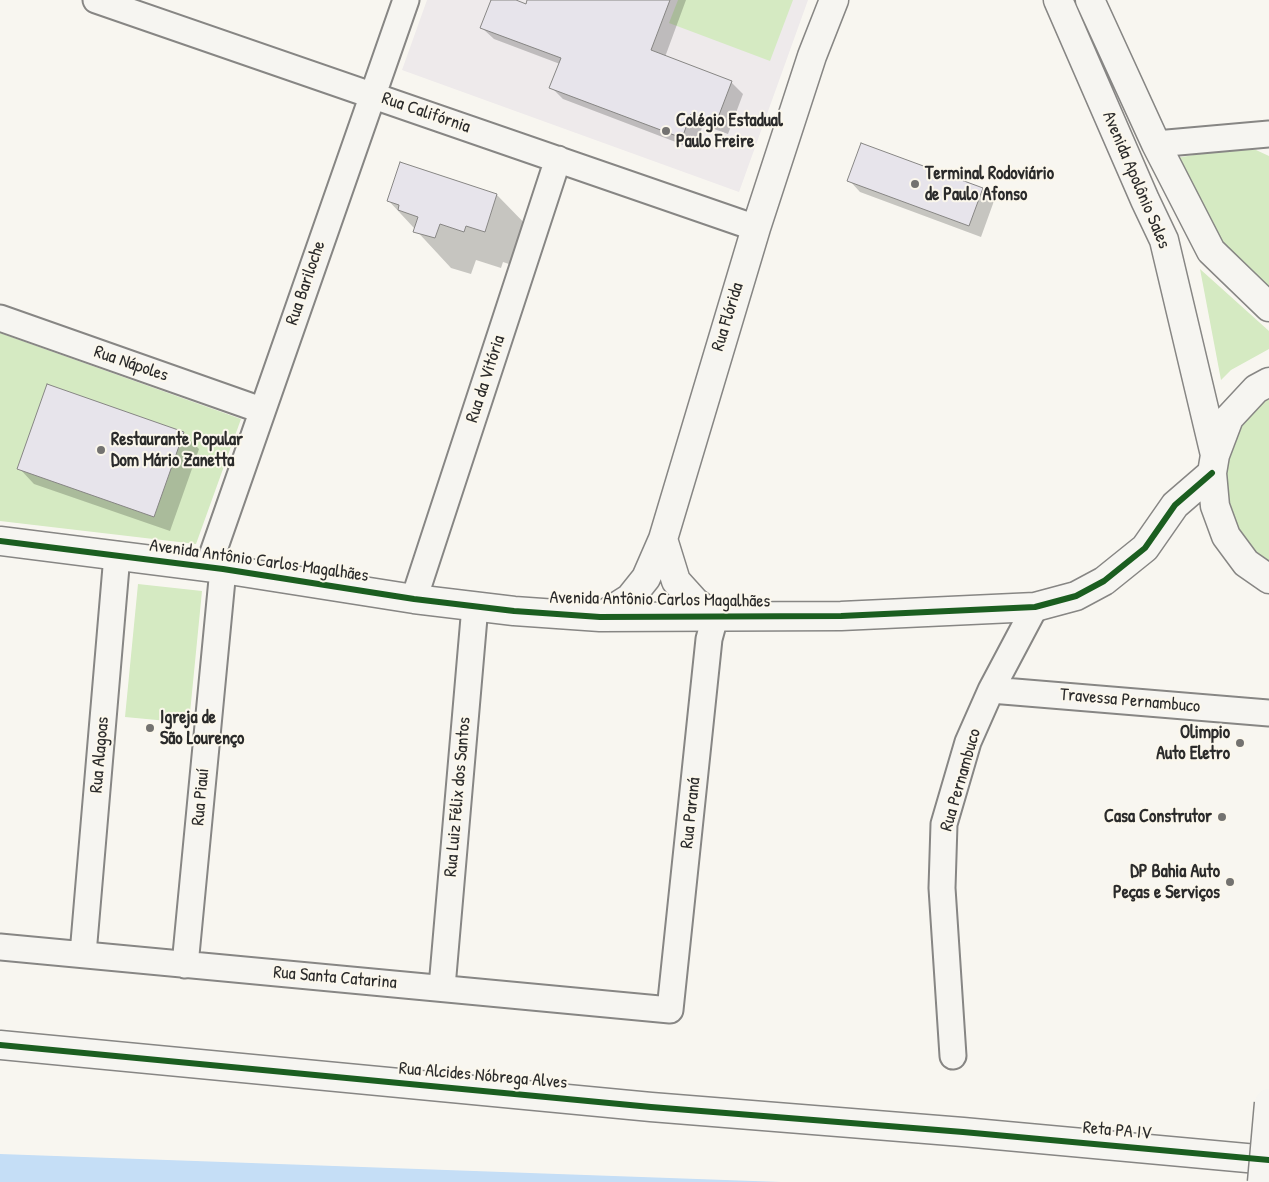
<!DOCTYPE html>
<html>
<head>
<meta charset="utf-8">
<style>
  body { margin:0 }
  canvas { display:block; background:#f8f6f0 }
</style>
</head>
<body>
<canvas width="1269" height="1182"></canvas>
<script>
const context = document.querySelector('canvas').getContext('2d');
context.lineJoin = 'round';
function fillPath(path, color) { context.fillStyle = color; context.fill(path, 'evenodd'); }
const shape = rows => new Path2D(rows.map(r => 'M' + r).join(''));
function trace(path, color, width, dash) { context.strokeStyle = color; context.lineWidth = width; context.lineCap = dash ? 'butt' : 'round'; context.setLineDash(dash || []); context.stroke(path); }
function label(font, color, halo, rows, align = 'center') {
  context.font = font + ' "Patrick Hand",sans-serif'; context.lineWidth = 4; context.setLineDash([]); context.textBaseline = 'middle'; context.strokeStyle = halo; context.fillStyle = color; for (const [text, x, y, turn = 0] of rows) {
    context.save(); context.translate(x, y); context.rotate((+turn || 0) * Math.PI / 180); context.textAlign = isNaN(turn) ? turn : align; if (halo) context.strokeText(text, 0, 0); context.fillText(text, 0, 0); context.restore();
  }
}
const built = shape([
  [427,0,808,0,739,192,402,70]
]);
const green = shape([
  [678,0,793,0,770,61,669,23],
  [1229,149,1256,150,1269,156,1269,286,1248,276,1228,259,1176,158],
  [1200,269,1269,331,1269,349,1231,370,1221,380],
  [0,333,241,419,196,544,0,521],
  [1269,399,1269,561,1257,553,1237,526,1226,495,1227,461,1239,430,1260,404],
  [138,584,202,591,189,723,125,717]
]);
const water = shape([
  [0,1154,781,1182,0,1182]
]);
const shadow = shape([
  [492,0,512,0,526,5,528,0,686,0,665,57,731,82,743,94,728,134,703,125,694,149,563,99,551,87,560,64,494,39,482,28],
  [849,180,982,189,994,201,981,237,860,192],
  [497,195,533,232,521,268,503,262,501,268,476,260,471,274,451,268,388,200],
  [183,433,199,449,170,531,34,484,19,468]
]);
const building = shape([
  [491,0,516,0,526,4,527,0,670,0,651,50,732,81,716,123,691,114,682,138,549,88,561,58,480,28,491,0],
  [861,143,983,188,969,226,847,181,861,143],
  [400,162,497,194,485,232,466,226,464,232,440,224,435,238,413,232,418,217,398,210,399,205,387,201,400,162],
  [47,384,184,432,154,517,17,469,47,384]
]);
const street = shape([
  [96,0,756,228],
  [1156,144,1269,134],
  [0,318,261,410],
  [208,567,406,0],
  [414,599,558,159],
  [991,690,1269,713],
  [0,947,670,1010,709,639,715,617],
  [83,954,117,555],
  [185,965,223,569],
  [442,987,475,606],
  [953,1056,942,888,944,824,968,742,991,690,1035,607]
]);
const secondary = shape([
  [1058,0,1145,200,1164,240,1215,455],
  [1090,0,1156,144,1211,251,1269,307],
  [1269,382,1256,389,1229,418,1215,455,1212,473,1215,506,1226,536,1246,563,1269,579],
  [663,539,676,581,695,602,715,617],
  [0,541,223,569,414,599,514,611,600,617,841,616,1035,607,1076,596,1104,581,1145,548,1175,505,1212,473],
  [600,617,630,598,646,578,663,539,756,228,812,56,834,0],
  [0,1045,651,1107,963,1132,1269,1160]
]);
const secondaryBridge = shape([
  [1262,1182,1269,1103]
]);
const cycleway = shape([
  [0,541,223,569,414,599,514,611,600,617,841,616,1035,607,1076,596,1104,581,1145,548,1175,505,1212,473],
  [0,1045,651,1107,963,1132,1269,1160]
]);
const markers = [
  [666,131,5,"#737270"],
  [915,184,5,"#737270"],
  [101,450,5,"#737270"],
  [150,728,5,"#737270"],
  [1240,743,5,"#737270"],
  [1222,817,5,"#737270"],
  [1230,882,5,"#737270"]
];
const streetNames = [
  ["Rua Califórnia",426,113,19],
  ["Avenida Apolônio Sales",1136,180,67],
  ["Rua Bariloche",306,283,-71],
  ["Rua Flórida",728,317,-73],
  ["Rua Nápoles",131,364,19],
  ["Rua da Vitória",486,379,-72],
  ["Avenida Antônio Carlos Magalhães",259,561,8],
  ["Avenida Antônio Carlos Magalhães",660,600,1],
  ["Travessa Pernambuco",1130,701,5],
  ["Rua Alagoas",100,755,-85],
  ["Rua Pernambuco",961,780,-74],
  ["Rua Piauí",201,797,-85],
  ["Rua Luiz Félix dos Santos",458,797,-85],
  ["Rua Paraná",691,813,-84],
  ["Rua Santa Catarina",335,978,5],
  ["Rua Alcides Nóbrega Alves",483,1076,5],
  ["Reta PA IV",1117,1131,5]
];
const poiNames = [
  ["Colégio Estadual",676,121],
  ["Paulo Freire",676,142],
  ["Terminal Rodoviário",925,174],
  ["de Paulo Afonso",925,195],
  ["Restaurante Popular",111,440],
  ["Dom Mário Zanetta",111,461],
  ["Igreja de",160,718],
  ["São Lourenço",160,739],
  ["Olimpio",1230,733,"right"],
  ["Auto Eletro",1230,754,"right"],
  ["Casa Construtor",1212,817,"right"],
  ["DP Bahia Auto",1220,872,"right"],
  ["Peças e Serviços",1220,893,"right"]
];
fillPath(built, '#eeeaeb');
fillPath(green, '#d5eac2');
fillPath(water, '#c5def6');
fillPath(shadow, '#0003');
fillPath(building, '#e7e4eb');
trace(building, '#878684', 1);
trace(street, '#878684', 29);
trace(secondary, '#878684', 31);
trace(street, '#f6f5f1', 25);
trace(secondary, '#f6f5f1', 28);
trace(secondaryBridge, '#878684', 31, []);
trace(secondaryBridge, '#f6f5f1', 28);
trace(cycleway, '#1b5e20', 6);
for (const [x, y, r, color] of markers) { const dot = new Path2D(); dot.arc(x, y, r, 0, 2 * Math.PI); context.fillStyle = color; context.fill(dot); trace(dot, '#fbf7ec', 2); }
label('18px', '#2b2b2b', '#fbf7ec', streetNames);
label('bold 18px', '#2b2b2b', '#fbf7ec', poiNames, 'left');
</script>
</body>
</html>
